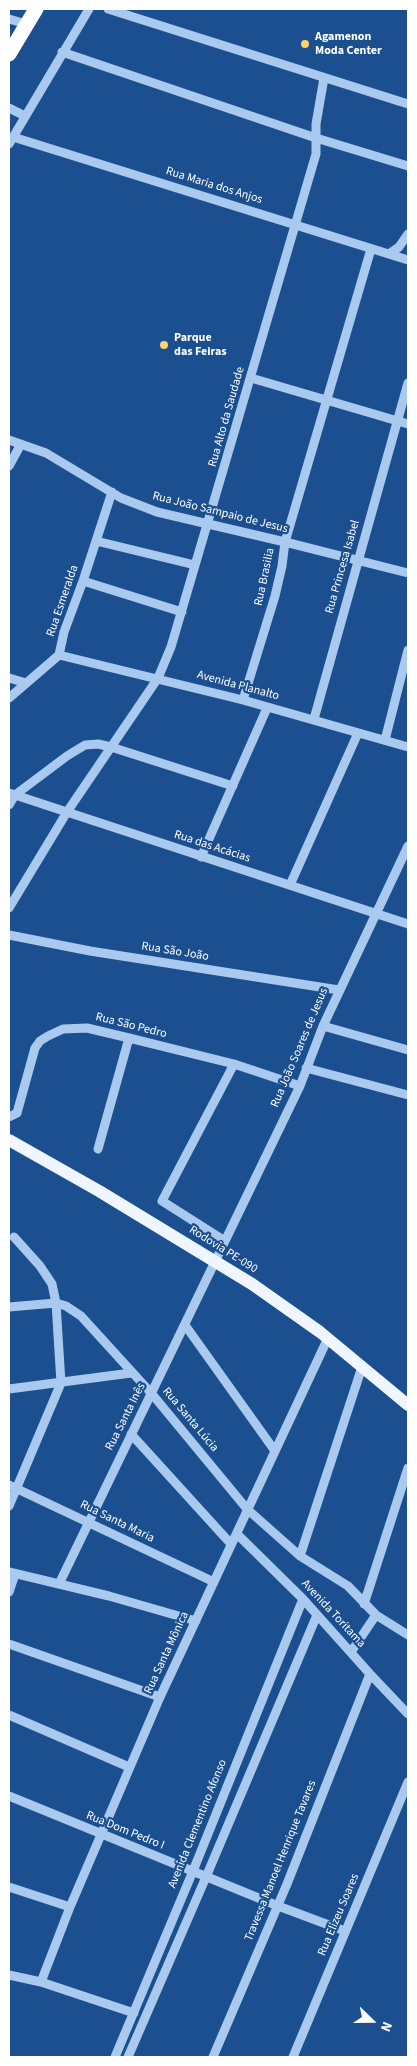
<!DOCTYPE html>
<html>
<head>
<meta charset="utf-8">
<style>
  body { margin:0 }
  #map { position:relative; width:417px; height:2066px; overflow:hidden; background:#1b4f8f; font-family:"Source Sans 3",sans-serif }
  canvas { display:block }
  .frame { position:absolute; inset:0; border:10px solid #fff; pointer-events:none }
  .north { position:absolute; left:347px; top:1996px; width:50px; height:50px; -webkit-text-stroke:4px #1b4f8f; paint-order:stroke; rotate:112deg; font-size:14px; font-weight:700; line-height:20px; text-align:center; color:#fff }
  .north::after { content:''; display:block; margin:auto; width:18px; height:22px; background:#fff; clip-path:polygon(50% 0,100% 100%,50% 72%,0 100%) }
</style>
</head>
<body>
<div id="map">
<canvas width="417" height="2066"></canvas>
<div class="frame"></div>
<div class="north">N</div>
</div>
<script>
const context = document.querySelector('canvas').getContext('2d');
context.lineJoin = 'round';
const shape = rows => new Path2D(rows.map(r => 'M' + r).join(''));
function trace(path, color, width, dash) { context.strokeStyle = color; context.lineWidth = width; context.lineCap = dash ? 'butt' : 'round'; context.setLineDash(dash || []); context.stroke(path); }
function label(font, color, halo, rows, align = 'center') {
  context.font = font + ' "Source Sans 3",sans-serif'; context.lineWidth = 4.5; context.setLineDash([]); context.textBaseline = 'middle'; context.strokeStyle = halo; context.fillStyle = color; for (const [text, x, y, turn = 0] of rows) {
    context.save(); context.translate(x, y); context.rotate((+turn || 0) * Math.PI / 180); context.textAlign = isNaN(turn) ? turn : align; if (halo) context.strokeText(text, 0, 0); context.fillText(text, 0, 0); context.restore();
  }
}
const minor = shape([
  [108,9,408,104],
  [9,19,26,24],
  [62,52,316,138,408,166],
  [9,108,25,116],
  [13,137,408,260],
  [9,144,89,9],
  [389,254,399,247,408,234],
  [251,378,408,424],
  [9,440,46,453,121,498,157,512,285,542,408,573],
  [9,466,21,444],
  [96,541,195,565],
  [83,581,182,612],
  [59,655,243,700,408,747],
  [9,678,26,683],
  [9,698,59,655,64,632,83,581,112,492],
  [243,700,275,596,282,566,285,542,371,249],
  [314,719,408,383],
  [385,740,408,650],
  [9,793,408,924],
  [9,805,15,795,67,756,85,745,98,744,111,747,233,786],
  [201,857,267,708],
  [290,885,358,733],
  [9,908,67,812,158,678,171,647,316,154,316,124,324,78],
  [9,935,90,951,339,990],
  [323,1026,408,1050],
  [306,1068,408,1095],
  [9,1117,17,1113,35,1048,40,1041,48,1036,63,1029,87,1028,129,1038,234,1064,300,1086],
  [98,1149,129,1038],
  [225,1241,162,1201,234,1064],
  [9,1307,56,1303,66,1306,81,1316,152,1394,247,1509,300,1556,348,1586,376,1615,408,1635],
  [185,1325,275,1451],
  [9,1389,131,1373],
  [131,1434,231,1544],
  [9,1485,214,1582],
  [9,1506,61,1383,56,1303,52,1284,40,1266,14,1237],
  [237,1534,303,1599,370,1674,408,1714],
  [300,1556,362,1367],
  [9,1572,109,1596,196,1621],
  [59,1584,300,1086,323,1026,408,846],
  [9,1592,15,1574],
  [364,1604,408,1468],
  [9,1644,160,1697],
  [351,1652,376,1615],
  [9,1715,129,1767],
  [9,1796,278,1906,345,1931],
  [9,1887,70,1907],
  [9,1975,41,1982,134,2013],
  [41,1982,70,1907,160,1697,328,1338],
  [115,2057,193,1871,303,1599],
  [128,2057,206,1877,317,1615],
  [213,2057,287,1884,370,1674],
  [293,2057,408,1782]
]);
const major = shape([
  [9,1140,99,1191,252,1284,320,1332,408,1405]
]);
const highway = shape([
  [9,54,36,9]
]);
const markers = [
  [305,44,5,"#ffd166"],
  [164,345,5,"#ffd166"]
];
const poiNames = [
  ["Agamenon",315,37],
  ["Moda Center",315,51],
  ["Parque",174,338],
  ["das Feiras",174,352]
];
const streetNames = [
  ["Rua Maria dos Anjos",214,186,17],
  ["Rua Alto da Saudade",227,417,-74],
  ["Rua João Sampaio de Jesus",220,513,14],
  ["Rua Princesa Isabel",343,567,-74],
  ["Rua Brasilia",265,577,-78],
  ["Rua Esmeralda",63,601,-71],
  ["Avenida Planalto",238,686,15],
  ["Rua das Acácias",212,847,18],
  ["Rua São João",175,952,9],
  ["Rua São Pedro",131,1026,14],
  ["Rua João Soares de Jesus",300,1048,-67],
  ["Rodovia PE-090",223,1250,32],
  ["Rua Santa Inês",126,1417,-63],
  ["Rua Santa Lúcia",190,1420,50],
  ["Rua Santa Maria",117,1522,26],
  ["Avenida Toritama",333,1614,47],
  ["Rua Santa Mônica",167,1653,-65],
  ["Avenida Clementino Afonso",198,1824,-68],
  ["Rua Dom Pedro I",125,1831,22],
  ["Travessa Manoel Henrique Tavares",281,1861,-68],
  ["Rua Elizeu Soares",339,1915,-67]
];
trace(minor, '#a9c9ee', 9);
trace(major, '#f0f6ff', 12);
trace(highway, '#fff', 15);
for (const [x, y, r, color] of markers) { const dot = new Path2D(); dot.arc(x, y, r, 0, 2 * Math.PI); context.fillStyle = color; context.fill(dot); trace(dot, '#1b4f8f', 2); }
label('bold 12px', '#fff', '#1b4f8f', poiNames, 'left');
label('12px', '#fff', '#1b4f8f', streetNames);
</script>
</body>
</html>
